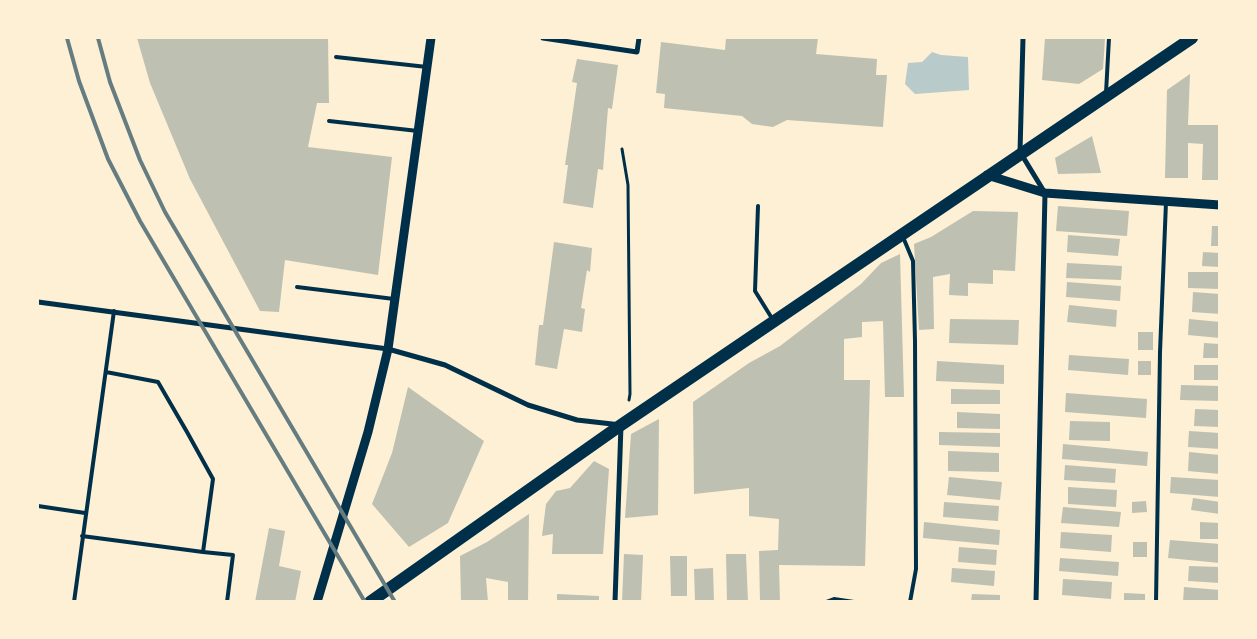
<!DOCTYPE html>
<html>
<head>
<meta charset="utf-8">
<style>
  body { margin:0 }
  #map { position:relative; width:1257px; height:639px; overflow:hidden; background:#fdf0d5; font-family:Commissioner,sans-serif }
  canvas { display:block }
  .frame { position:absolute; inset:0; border:39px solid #fdf0d5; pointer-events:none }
</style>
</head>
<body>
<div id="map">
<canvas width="1257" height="639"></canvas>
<div class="frame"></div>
</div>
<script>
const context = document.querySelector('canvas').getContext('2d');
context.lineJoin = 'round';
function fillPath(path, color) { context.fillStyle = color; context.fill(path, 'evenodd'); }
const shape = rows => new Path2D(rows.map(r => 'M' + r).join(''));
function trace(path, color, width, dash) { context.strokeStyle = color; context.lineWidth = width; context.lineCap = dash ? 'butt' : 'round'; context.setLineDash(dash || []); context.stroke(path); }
const green = shape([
  [932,52,941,55,968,57,969,90,915,94,905,84,908,63,922,62]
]);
const building = shape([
  [137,38,328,38,329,103,317,103,308,147,392,157,378,275,285,260,279,312,260,311,190,179,150,83],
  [726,38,818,38,816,54,877,59,876,75,887,75,883,127,787,120,773,127,752,124,742,116,664,108,665,94,656,93,661,42,725,50],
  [1045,38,1105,38,1103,69,1079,84,1042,80],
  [577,59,618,65,612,109,608,108,603,170,598,169,593,208,563,203,568,165,565,165,577,83,572,82],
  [1190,74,1188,125,1220,125,1220,180,1202,180,1203,144,1188,143,1188,178,1165,178,1167,90],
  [1092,136,1101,173,1058,174,1055,158],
  [1058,206,1129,211,1127,236,1056,231],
  [973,211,1018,212,1015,271,993,270,993,284,968,283,968,296,949,295,950,274,933,277,934,329,919,330,914,244,931,237],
  [1212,226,1220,226,1220,246,1211,246],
  [1068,235,1120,239,1118,256,1067,252],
  [554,242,592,248,590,272,587,270,581,308,585,309,582,332,564,329,557,369,535,365,539,325,543,325],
  [1203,252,1220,253,1220,267,1202,266],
  [900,254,904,397,885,397,883,321,862,322,862,337,844,339,844,380,870,380,865,566,779,565,780,602,760,602,759,551,778,550,779,519,749,516,749,488,694,494,693,402,749,363,780,346,861,284,881,263],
  [1067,263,1122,266,1121,280,1066,278],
  [1188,272,1220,272,1220,289,1188,288],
  [1067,282,1121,286,1120,301,1066,297],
  [1193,292,1220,294,1220,314,1192,312],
  [1069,305,1117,310,1116,327,1067,322],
  [950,319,1019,320,1018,345,949,343],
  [1189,319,1220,322,1220,338,1188,335],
  [1138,332,1153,332,1153,350,1138,350],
  [1204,343,1220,344,1220,358,1203,358],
  [1069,355,1129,359,1128,375,1068,370],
  [937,361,1004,365,1004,384,936,381],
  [1138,361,1151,361,1151,375,1138,375],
  [1194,365,1220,365,1220,380,1194,380],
  [1181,385,1220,386,1220,401,1180,400],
  [408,387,484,441,448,523,409,547,372,504,392,453],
  [951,389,1000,390,1000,404,951,404],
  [1066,393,1147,399,1146,418,1065,412],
  [1195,409,1220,410,1220,427,1194,426],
  [957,412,1000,414,1000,429,957,428],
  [659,419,658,515,625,518,631,434],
  [1070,421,1110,422,1110,441,1069,440],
  [1189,431,1220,433,1220,449,1188,447],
  [939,432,1000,433,1000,447,939,445],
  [1063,444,1148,452,1147,466,1062,459],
  [948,451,999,453,999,472,948,471],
  [1189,452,1220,455,1220,474,1188,471],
  [594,461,609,469,603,554,552,554,553,534,542,536,546,504,556,491,570,488],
  [1065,465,1116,469,1115,483,1064,480],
  [949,477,1002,482,1000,500,947,495],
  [1171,477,1220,480,1220,497,1170,493],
  [1068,487,1117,490,1116,507,1068,504],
  [1193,498,1220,502,1220,514,1191,510],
  [1146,501,1147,512,1132,513,1132,502],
  [944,502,999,506,998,521,943,517],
  [1063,507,1121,512,1119,527,1061,523],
  [529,514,528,602,508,602,508,582,486,578,488,602,461,602,460,556,487,542],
  [924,522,1000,530,999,545,923,538],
  [1200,522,1220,523,1220,539,1200,539],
  [269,528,285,531,279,566,301,571,295,602,255,602],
  [1061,532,1112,535,1111,552,1060,548],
  [1170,540,1220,544,1220,563,1168,558],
  [1133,542,1147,542,1147,557,1133,557],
  [959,547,997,550,996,565,958,562],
  [624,554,643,555,641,602,622,602],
  [726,554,746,554,748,602,727,602],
  [670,556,687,556,687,596,671,596],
  [1060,558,1119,562,1118,576,1059,571],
  [1189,566,1220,567,1220,583,1188,581],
  [713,568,714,602,695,602,694,569],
  [952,568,995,571,994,586,951,582],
  [1063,579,1112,582,1111,599,1062,595],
  [1184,587,1220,590,1220,602,1183,602],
  [1124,593,1145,594,1145,602,1124,602],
  [557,594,599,596,599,602,557,602],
  [972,594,1000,595,1000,602,971,602]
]);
const path = shape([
  [622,149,628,185,630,394,629,400]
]);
const service = shape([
  [336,57,427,67],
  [1106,93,1109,38],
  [329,121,418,131],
  [758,206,755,291,773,320],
  [903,237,913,261,915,341,916,569,910,602],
  [297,287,394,299],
  [38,506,85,513],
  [82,536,203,552,213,479,187,432,158,382,106,372],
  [203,552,233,555,227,602],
  [74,602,114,311],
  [826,602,834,599,854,602],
  [1156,602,1160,352,1166,202]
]);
const minor = shape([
  [543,38,637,52,639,38],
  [1023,38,1020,152,1045,193,1036,602],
  [38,302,388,349,445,365,528,405,577,420,621,425,615,602]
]);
const tertiary = shape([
  [987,175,1045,193,1220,205],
  [317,602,368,432,388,349,431,38]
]);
const primary = shape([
  [370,602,621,425,1192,38]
]);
const rail = shape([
  [67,38,79,81,108,159,140,221,365,602],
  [98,38,110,82,140,160,165,212,395,602]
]);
fillPath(green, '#b9caca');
fillPath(building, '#bec0b2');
trace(path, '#003049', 3);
trace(service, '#003049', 4);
trace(minor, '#003049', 5);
trace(tertiary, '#003049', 9);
trace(primary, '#003049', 12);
trace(rail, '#657d81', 4);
</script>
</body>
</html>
